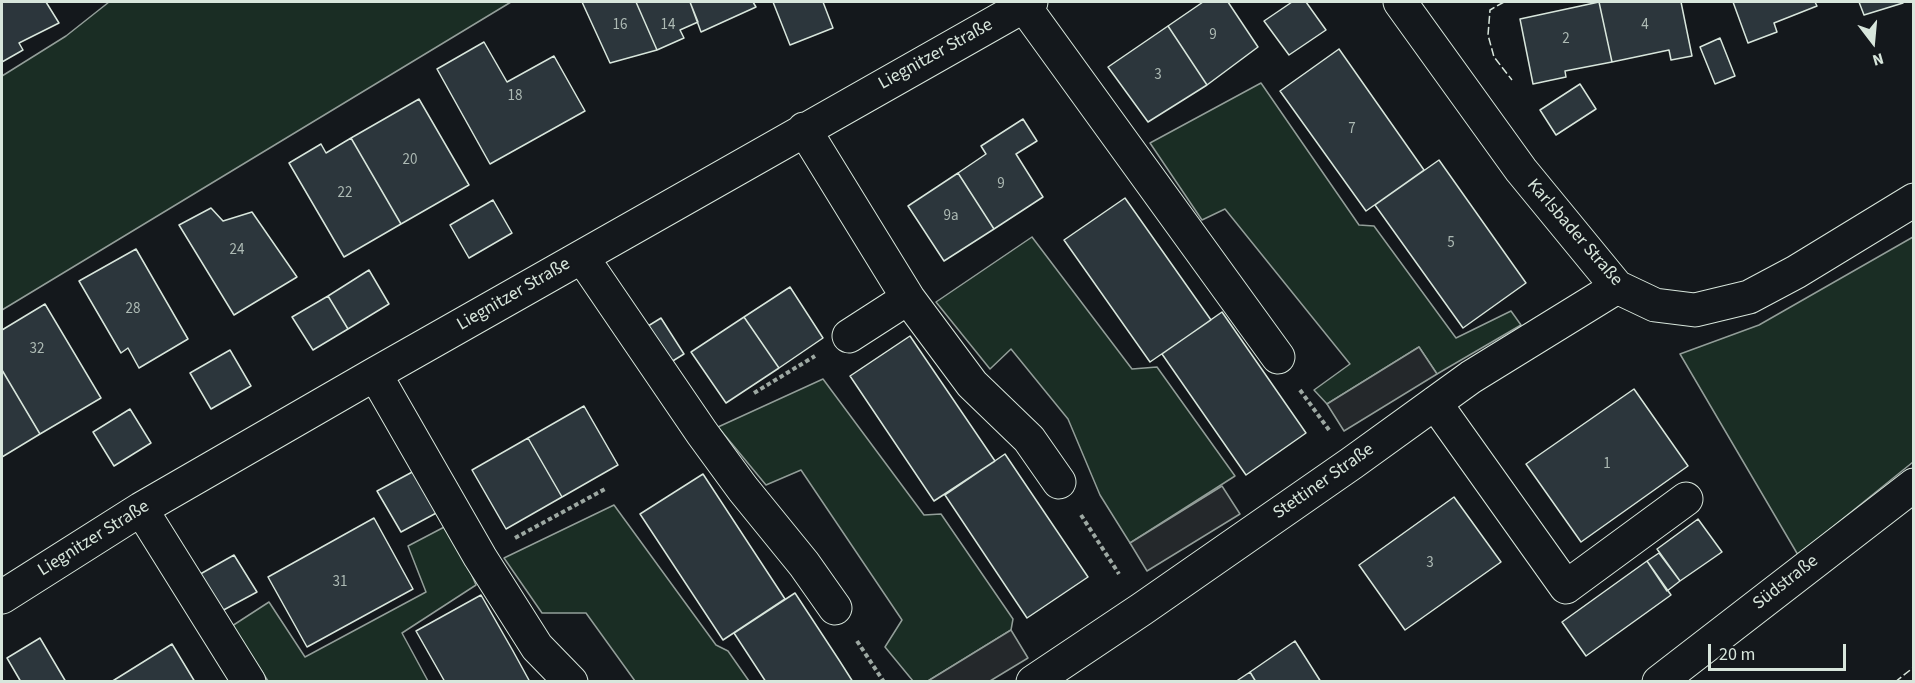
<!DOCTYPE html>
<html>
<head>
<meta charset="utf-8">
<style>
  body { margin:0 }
  #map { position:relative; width:1915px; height:683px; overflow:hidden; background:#14181c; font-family:"Source Sans 3",sans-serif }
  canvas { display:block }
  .frame { position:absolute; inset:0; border:3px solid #d8e6dc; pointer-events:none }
  .north { position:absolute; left:1843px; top:12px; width:60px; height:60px; -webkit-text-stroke:4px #14181c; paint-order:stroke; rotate:164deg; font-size:16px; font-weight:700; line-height:24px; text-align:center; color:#d8e6dc }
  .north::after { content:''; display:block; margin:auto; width:21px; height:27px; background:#d8e6dc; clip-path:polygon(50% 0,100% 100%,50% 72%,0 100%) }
  .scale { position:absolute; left:1708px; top:644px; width:138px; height:27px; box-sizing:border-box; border:3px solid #d8e6dc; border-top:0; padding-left:8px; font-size:18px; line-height:21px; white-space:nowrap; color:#d8e6dc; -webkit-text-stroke:4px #14181c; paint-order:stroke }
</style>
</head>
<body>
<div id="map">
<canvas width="1915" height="683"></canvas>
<div class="frame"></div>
<div class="north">N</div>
<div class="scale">20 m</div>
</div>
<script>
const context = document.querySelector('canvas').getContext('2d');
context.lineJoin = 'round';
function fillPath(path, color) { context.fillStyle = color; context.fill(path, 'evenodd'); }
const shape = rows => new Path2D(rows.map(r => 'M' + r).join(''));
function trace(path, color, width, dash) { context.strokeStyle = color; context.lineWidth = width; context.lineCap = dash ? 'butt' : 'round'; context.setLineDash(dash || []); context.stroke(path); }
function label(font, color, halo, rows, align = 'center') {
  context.font = font + ' "Source Sans 3",sans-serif'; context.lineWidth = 4.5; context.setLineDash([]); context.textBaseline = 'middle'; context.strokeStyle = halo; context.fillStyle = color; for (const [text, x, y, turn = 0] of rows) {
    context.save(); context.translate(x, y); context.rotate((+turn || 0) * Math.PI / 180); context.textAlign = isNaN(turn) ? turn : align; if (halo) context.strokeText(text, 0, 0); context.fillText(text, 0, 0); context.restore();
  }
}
const green = shape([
  [109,2,511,2,2,310,2,76,66,36,109,2],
  [1261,83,1359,225,1374,226,1456,338,1511,311,1521,325,1437,374,1419,347,1327,404,1314,390,1350,364,1225,209,1202,220,1150,143,1261,83],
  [1032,237,1132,369,1157,367,1235,476,1130,543,1100,495,1068,419,1011,349,990,369,936,302,1032,237],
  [1913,237,1913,462,1798,555,1680,354,1759,325,1913,237],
  [823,379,924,515,941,514,1013,619,1011,630,928,681,913,681,885,647,902,620,801,470,766,485,718,427,823,379],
  [614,505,716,645,728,651,749,681,635,681,586,613,542,613,504,558,614,505],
  [450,524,476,585,402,633,428,681,268,681,232,626,269,602,305,657,426,592,408,546,450,524]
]);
const parking = shape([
  [1419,347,1437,374,1344,431,1327,404,1419,347],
  [1222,486,1240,514,1147,571,1130,543,1222,486],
  [1011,630,1028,658,990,681,928,681,1011,630]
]);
const building = shape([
  [2,2,46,2,59,23,19,43,23,50,2,62,2,2],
  [582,2,636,2,657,50,610,63,582,2],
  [636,2,690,2,698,22,680,30,684,38,657,50,636,2],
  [690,2,753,2,756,7,701,32,690,2],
  [773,2,823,2,833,28,790,45,773,2],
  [1203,2,1228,2,1258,47,1207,85,1168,26,1203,2],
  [1292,2,1306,2,1326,30,1289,55,1264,21,1292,2],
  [1599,2,1681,2,1692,56,1671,60,1669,50,1612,62,1599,2],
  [1599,2,1612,62,1565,71,1566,77,1533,84,1520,19,1599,2],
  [1733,2,1815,2,1817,6,1774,23,1777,32,1748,43,1733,2],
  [1859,2,1902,2,1903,3,1864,15,1859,2],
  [1168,26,1207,85,1148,122,1108,67,1168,26],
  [1720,38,1735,76,1715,84,1700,47,1720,38],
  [484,42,507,82,554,56,585,111,490,164,437,69,484,42],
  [1339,49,1424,170,1366,211,1280,91,1339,49],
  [1580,84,1596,109,1556,135,1540,110,1580,84],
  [419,99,469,185,401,224,351,138,419,99],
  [1023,119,1037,141,1016,154,1043,197,994,229,958,173,986,154,981,146,1023,119],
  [351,138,401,224,344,257,289,163,321,144,326,153,351,138],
  [1439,160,1526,283,1463,328,1375,205,1439,160],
  [958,173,994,229,944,261,908,206,958,173],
  [1125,198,1211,320,1150,362,1064,240,1125,198],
  [493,200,512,233,469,258,450,225,493,200],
  [211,208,223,221,252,212,297,277,234,315,179,225,211,208],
  [136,249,188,339,139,368,128,348,121,353,79,281,136,249],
  [369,270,389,304,348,329,328,296,369,270],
  [790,287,823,338,779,368,744,317,790,287],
  [328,296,348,329,313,350,292,317,328,296],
  [45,304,101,398,40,434,2,370,2,330,45,304],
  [1222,312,1306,433,1246,475,1162,354,1222,312],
  [744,317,779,368,726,403,691,352,744,317],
  [661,318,684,354,663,367,640,331,661,318],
  [910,336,995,461,934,501,850,376,910,336],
  [230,350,251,386,211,409,190,373,230,350],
  [2,370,40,434,2,457,2,370],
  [1634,389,1688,466,1581,542,1526,464,1634,389],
  [584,406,618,465,562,497,528,438,584,406],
  [130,409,151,443,114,466,93,432,130,409],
  [528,438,562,497,506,529,472,470,528,438],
  [1005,454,1088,577,1027,618,945,495,1005,454],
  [416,470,440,511,401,532,377,491,416,470],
  [703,474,785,599,723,640,640,514,703,474],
  [1454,497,1501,562,1405,630,1359,565,1454,497],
  [374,518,413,589,307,647,268,577,374,518],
  [1698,519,1722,552,1680,581,1657,549,1698,519],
  [1659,553,1680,581,1667,591,1647,561,1659,553],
  [234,555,257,592,218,613,195,577,234,555],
  [1647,561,1671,595,1586,656,1562,622,1647,561],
  [795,593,839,660,853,682,766,682,734,633,795,593],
  [481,595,513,651,530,682,445,682,416,631,481,595],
  [40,638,66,682,21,682,7,658,40,638],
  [1295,641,1321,682,1256,682,1250,672,1295,641],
  [172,644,195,682,111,682,172,644],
  [1250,672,1256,682,1235,682,1250,672]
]);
const path = shape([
  [1300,390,1329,430],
  [754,393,815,356],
  [1081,515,1119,574],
  [515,538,605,489],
  [857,641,884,682]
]);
const minor = shape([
  [1400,2,1521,170,1617,287,1655,305,1695,310,1749,297,1796,272,1914,200],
  [1024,6,1278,357],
  [804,129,908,298,972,384,1029,439,1059,482],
  [582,257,702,433,743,489,804,564,835,608],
  [849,336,908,298],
  [375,374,480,557,537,647,571,682],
  [1435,403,1566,587,1686,499],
  [141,509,249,682],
  [2,597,141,509,375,374,1031,2],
  [1033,682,1142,609,1352,463,1471,377,1617,287]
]);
const major = shape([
  [1659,682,1914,485]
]);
const fence = shape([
  [1504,2,1490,10,1488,35,1494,57,1512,80],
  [1895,682,1914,667]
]);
const numberNames = [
  ["16",620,26],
  ["14",668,26],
  ["4",1645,26],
  ["9",1213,36],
  ["2",1566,40],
  ["3",1158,76],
  ["18",515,97],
  ["7",1352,130],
  ["20",410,161],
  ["9",1001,185],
  ["22",345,194],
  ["9a",951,217],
  ["5",1451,244],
  ["24",237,251],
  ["28",133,310],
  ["32",37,350],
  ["1",1607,465],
  ["3",1430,564],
  ["31",340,583]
];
const streetNames = [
  ["Liegnitzer Straße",936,55,-29],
  ["Karlsbader Straße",1574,233,49],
  ["Liegnitzer Straße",514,295,-30],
  ["Stettiner Straße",1324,482,-35],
  ["Liegnitzer Straße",94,539,-32],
  ["Südstraße",1786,583,-38]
];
fillPath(green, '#1a2d24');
trace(green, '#939e99', 1.5);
fillPath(parking, '#24282b');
trace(parking, '#939e99', 1.5);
fillPath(building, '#2c363c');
trace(building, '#d8e6dc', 1.5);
trace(minor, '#d8e6dc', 35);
trace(major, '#d8e6dc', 35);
trace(path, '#9da8a2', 4, [4.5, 3]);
trace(minor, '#14181c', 33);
trace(major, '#14181c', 33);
trace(fence, '#d8e6dc', 1.5, [8, 3]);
label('15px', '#adbab4', null, numberNames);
label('18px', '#d8e6dc', '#14181c', streetNames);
</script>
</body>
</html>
